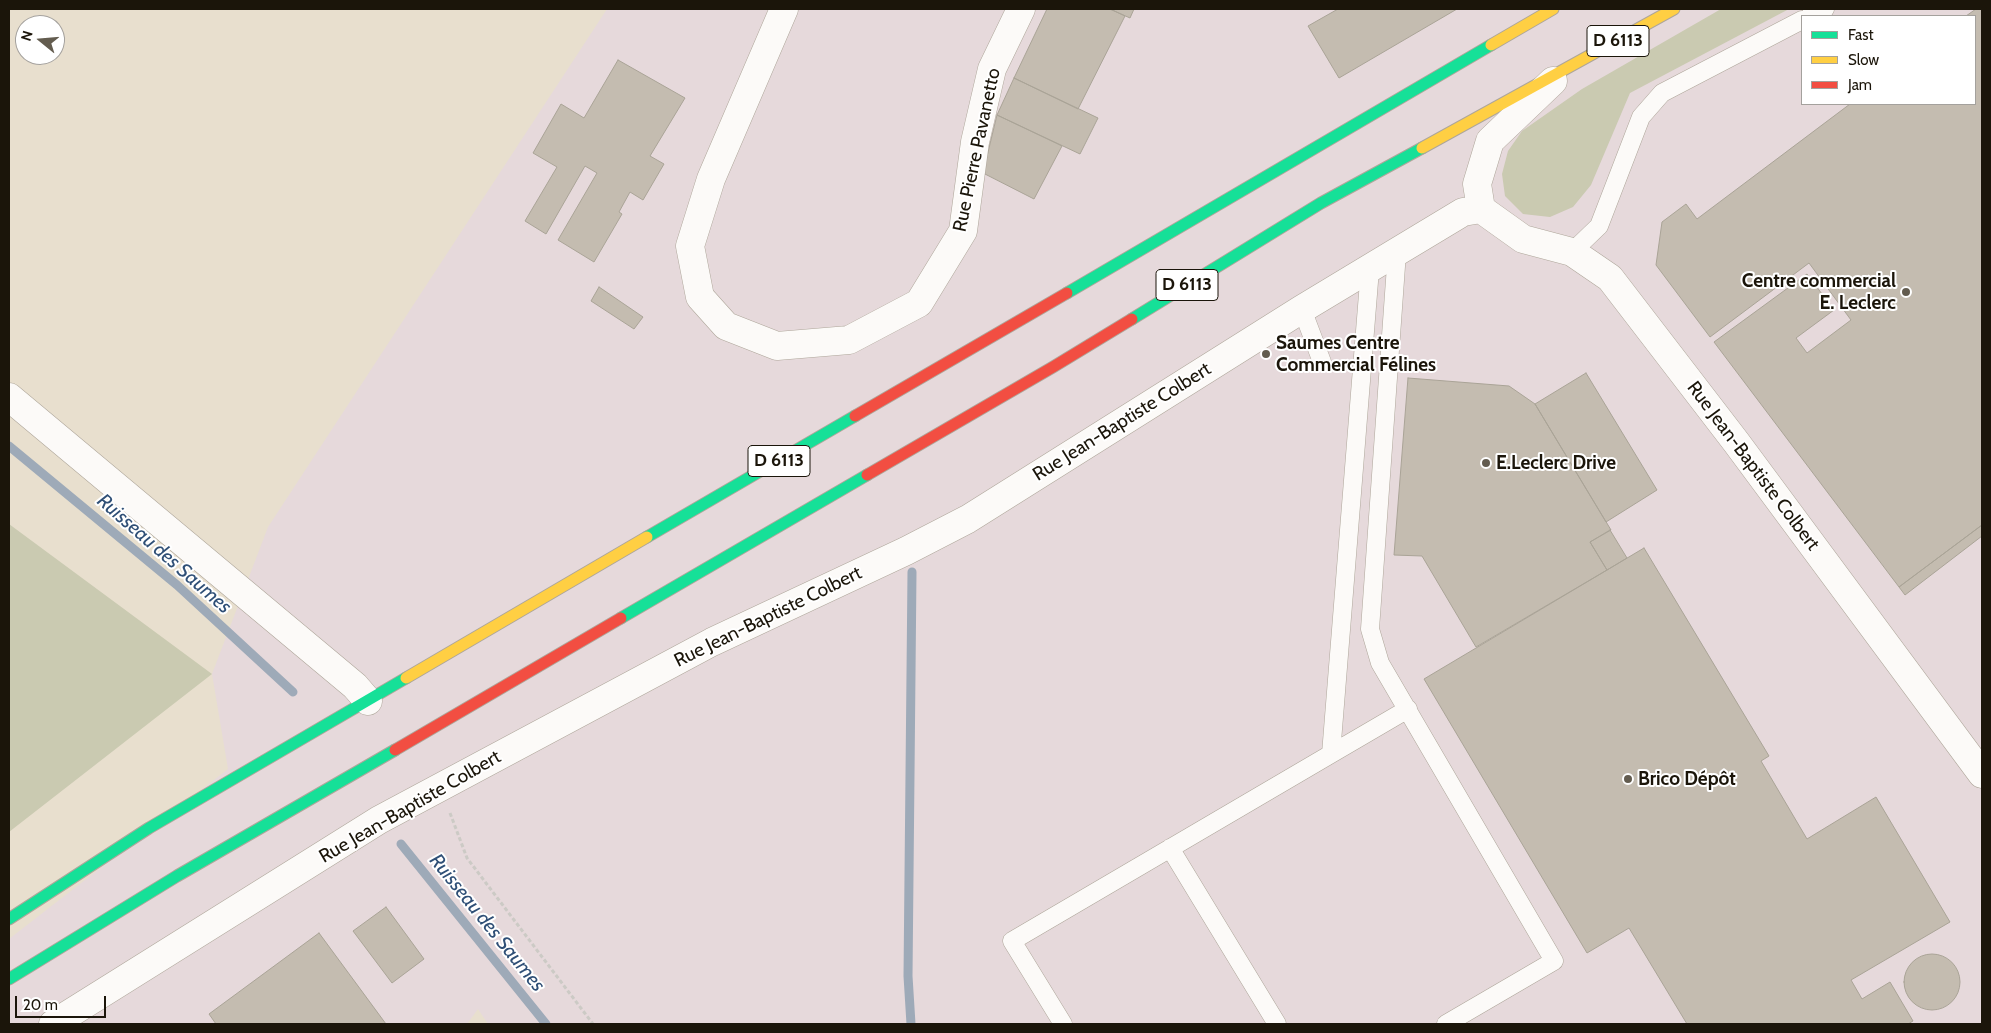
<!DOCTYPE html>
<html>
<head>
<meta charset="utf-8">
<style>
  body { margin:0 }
  #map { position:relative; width:1991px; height:1033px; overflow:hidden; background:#e8dfce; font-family:Cabin,sans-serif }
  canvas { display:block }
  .frame { position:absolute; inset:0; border:10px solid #1b150a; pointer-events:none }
  .legend { position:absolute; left:1801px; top:15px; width:175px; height:90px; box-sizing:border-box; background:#fff; border:1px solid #a4a19d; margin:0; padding:6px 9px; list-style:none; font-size:15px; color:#1b150a }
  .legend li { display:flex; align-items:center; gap:10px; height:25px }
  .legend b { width:25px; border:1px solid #a4a19d }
  .north { position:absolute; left:15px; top:15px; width:50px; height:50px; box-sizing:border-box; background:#fff; border:1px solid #a4a19d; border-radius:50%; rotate:287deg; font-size:14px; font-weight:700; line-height:20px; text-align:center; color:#1b150a }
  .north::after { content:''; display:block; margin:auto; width:18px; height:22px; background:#635c4f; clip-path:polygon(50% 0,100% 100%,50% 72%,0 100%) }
  .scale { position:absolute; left:15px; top:996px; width:91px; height:22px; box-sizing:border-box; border:2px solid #1b150a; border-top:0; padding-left:6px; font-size:15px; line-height:18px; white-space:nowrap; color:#1b150a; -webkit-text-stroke:4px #fff; paint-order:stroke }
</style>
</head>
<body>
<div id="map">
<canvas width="1991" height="1033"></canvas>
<div class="frame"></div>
<ul class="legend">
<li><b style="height:6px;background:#16e098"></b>Fast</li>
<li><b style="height:6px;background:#ffcf43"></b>Slow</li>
<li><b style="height:6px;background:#f24e42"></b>Jam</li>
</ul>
<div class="north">N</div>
<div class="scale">20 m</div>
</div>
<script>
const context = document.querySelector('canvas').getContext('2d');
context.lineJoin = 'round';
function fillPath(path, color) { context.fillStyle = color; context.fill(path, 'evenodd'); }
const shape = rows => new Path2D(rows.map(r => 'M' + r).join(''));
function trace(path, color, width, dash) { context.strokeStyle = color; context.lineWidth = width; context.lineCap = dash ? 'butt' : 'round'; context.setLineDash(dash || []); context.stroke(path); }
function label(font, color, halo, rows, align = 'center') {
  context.font = font + ' Cabin,sans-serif'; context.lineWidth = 4; context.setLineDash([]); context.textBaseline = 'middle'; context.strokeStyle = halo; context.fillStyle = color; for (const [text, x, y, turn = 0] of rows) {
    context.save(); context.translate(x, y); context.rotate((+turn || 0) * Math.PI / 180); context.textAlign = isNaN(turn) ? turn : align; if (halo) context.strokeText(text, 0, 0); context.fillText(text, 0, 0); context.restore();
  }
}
const commercial = shape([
  [607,9,1982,9,1982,1024,488,1024,478,1009,467,1024,9,1024,9,939,228,769,212,674,268,527],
  [1802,16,1975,16,1975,104,1802,104]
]);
const green = shape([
  [1721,9,1789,9,1630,93,1591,185,1573,207,1550,217,1523,214,1505,196,1502,174,1508,151,1522,131,1582,89],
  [9,524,212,674,9,832]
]);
const stream = shape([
  [9,446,177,585,293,692],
  [401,844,546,1024],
  [911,1024,908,976,912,572]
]);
const building = shape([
  [1047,9,1110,9,1125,16,1078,109,1014,78,1047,9],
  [1110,9,1134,9,1130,18,1110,9],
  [1338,9,1457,9,1339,78,1308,26,1338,9],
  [1976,9,1982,9,1982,525,1899,587,1714,342,1807,274,1834,310,1796,338,1807,353,1851,320,1809,263,1710,337,1656,265,1662,222,1686,204,1697,219,1850,104,1975,104,1975,16,1966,16,1976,9],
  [618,60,685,98,650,156,664,164,643,200,630,192,619,212,622,214,594,262,558,240,597,173,585,166,546,234,525,221,557,167,533,153,561,104,584,118,618,60],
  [1014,78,1098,118,1080,154,997,115,1014,78],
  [997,115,1062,146,1034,199,983,173,997,115],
  [599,287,643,317,634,329,591,301,599,287],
  [1586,373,1657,490,1606,522,1535,404,1586,373],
  [1408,378,1509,386,1535,404,1611,530,1590,542,1607,570,1476,647,1422,556,1394,555,1408,378],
  [1982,525,1982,536,1905,595,1899,587,1982,525],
  [1610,530,1627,558,1607,570,1590,542,1610,530],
  [1644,548,1769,756,1761,761,1807,839,1876,797,1950,922,1851,980,1862,999,1890,982,1913,1021,1908,1024,1687,1024,1629,928,1587,953,1424,679,1644,548],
  [386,907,424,959,392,983,353,931,386,907],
  [319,933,386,1024,216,1024,209,1014,319,933],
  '1904 982a28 28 0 1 1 56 0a28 28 0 1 1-56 0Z'
]);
const path = shape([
  [450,813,467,858,593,1024]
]);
const lane = shape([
  [1810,16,1825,9],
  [1397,252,1370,629,1380,663,1554,961,1446,1024],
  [1572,252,1599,226,1641,117,1662,93,1802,20],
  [1302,309,1322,362],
  [1331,754,1408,709],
  [1170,848,1277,1024],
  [1063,1024,1012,941,1331,754,1370,269]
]);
const street = shape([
  [784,9,711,179,690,246,700,297,726,326,777,346,849,340,919,303,963,231,975,142,992,69,1021,9],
  [1553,81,1490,141,1477,184,1481,209,1523,239,1572,252,1610,278,1736,442,1982,774],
  [9,397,355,686,368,701],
  [53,1024,379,820,712,642,906,551,968,519,1302,309,1463,212,1481,209]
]);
const fast = shape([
  [1067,293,1491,45],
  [1132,319,1321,203,1422,148],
  [647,537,855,416],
  [621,618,867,475],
  [9,919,149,828,406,678],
  [9,979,177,876,395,750]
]);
const slow = shape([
  [1491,45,1553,9],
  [1422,148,1674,9],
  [406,678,647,537]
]);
const jam = shape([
  [855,416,1067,293],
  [867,475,1053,367,1132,319],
  [395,750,621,618]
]);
const markers = [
  [1906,292,5,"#635c4f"],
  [1266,354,5,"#635c4f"],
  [1486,463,5,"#635c4f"],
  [1628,779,5,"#635c4f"]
];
const shields = [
  [1618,41,62],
  [1187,285,62],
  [779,461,62]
];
const shieldNames = [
  ["D 6113",1618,41],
  ["D 6113",1187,285],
  ["D 6113",779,461]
];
const streetNames = [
  ["Rue Pierre Pavanetto",977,150,-78],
  ["Rue Jean-Baptiste Colbert",1122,422,-32],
  ["Rue Jean-Baptiste Colbert",1753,466,53],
  ["Rue Jean-Baptiste Colbert",768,617,-26],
  ["Rue Jean-Baptiste Colbert",410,807,-30]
];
const poiNames = [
  ["Centre commercial",1896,281,"right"],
  ["E. Leclerc",1896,303,"right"],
  ["Saumes Centre",1276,343],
  ["Commercial Félines",1276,365],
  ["E.Leclerc Drive",1496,463],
  ["Brico Dépôt",1638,779]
];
const waterNames = [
  ["Ruisseau des Saumes",164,554,41],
  ["Ruisseau des Saumes",487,923,51]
];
fillPath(commercial, '#e6d9db');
fillPath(green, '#cacab1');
trace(stream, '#9eaab8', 9);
fillPath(building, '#c4bcb0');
trace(building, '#aaa497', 1);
trace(lane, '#aea69a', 19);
trace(street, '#aea69a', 29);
trace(fast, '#aea69a', 13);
trace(slow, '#aea69a', 13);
trace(jam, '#aea69a', 13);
trace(path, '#cccac5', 3, [4, 2.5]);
trace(lane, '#fcfaf8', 18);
trace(street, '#fcfaf8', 28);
trace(fast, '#16e098', 11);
trace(slow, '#ffcf43', 11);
trace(jam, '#f24e42', 11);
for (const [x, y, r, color] of markers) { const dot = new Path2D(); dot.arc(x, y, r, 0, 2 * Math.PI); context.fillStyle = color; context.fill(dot); trace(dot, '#fff', 2); }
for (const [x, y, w] of shields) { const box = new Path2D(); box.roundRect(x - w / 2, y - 15.5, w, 31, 4); context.fillStyle = '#fff'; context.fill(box); trace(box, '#1b150a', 1); }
label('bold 18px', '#1b150a', null, shieldNames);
label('19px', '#1b150a', '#fff', streetNames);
label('bold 19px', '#1b150a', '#fff', poiNames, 'left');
label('italic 20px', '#2f4f76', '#fff', waterNames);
</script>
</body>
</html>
